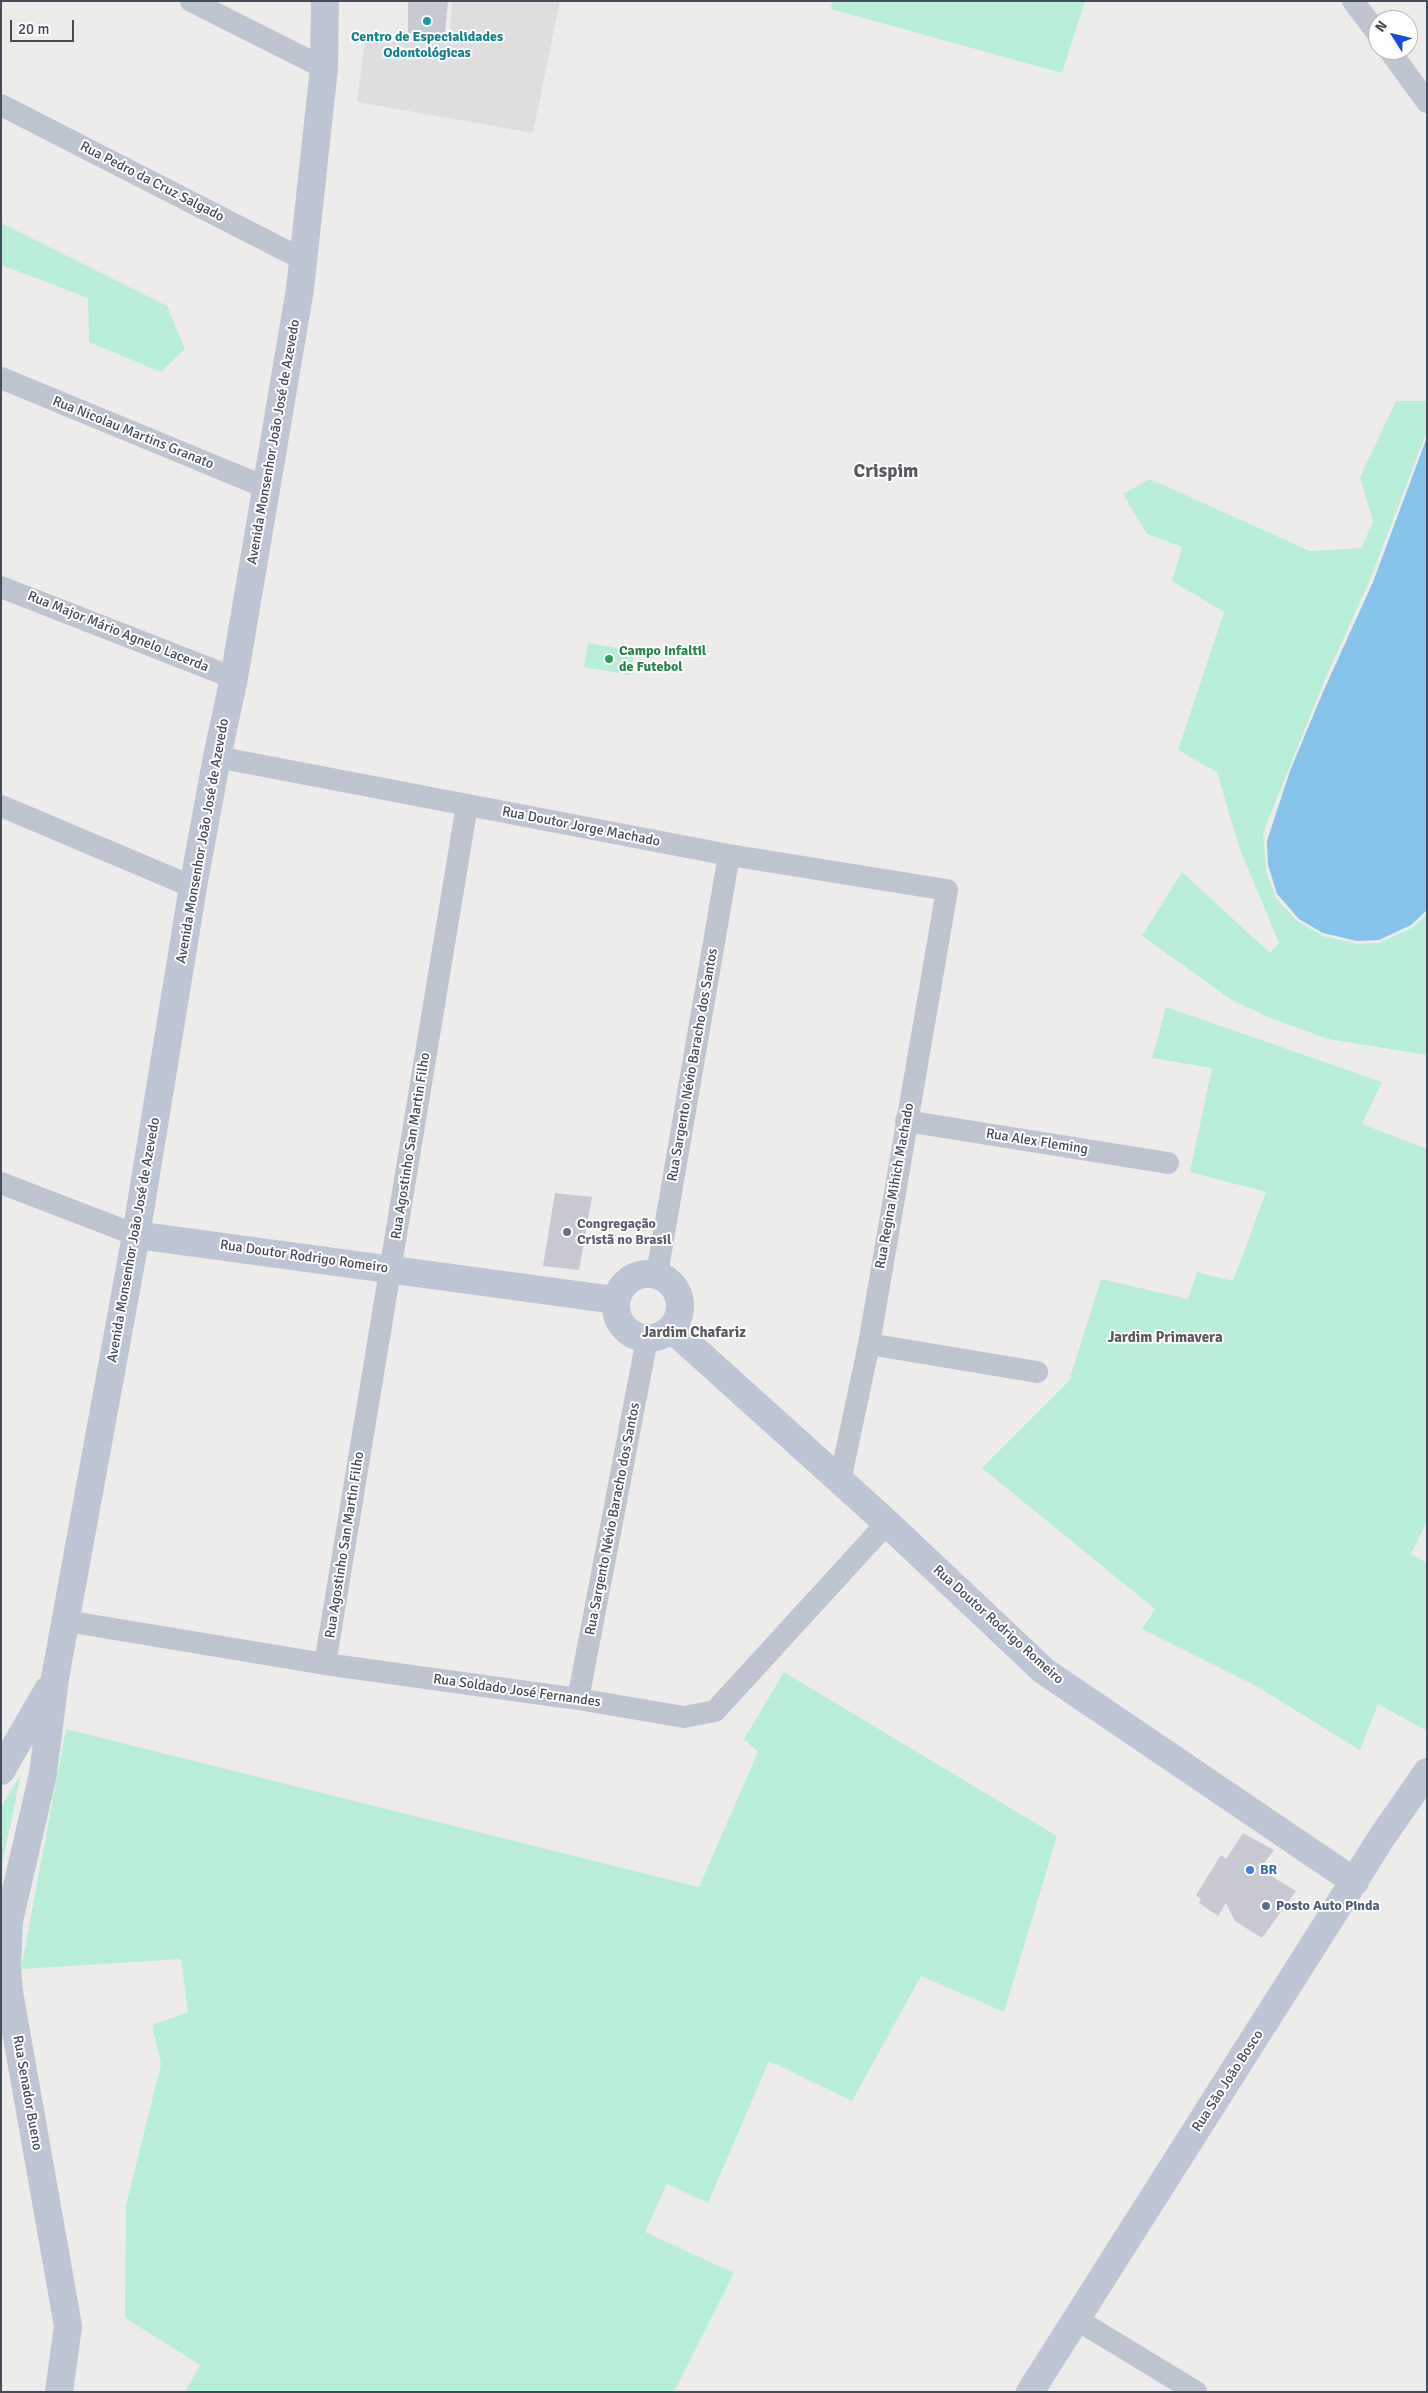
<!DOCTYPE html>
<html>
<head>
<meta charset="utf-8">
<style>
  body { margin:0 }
  #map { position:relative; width:1428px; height:2393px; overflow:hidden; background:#eeeceb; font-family:Signika,sans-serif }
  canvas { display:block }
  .frame { position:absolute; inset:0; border:2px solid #444b59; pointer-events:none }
  .north { position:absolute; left:1368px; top:10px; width:50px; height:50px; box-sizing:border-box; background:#fff; border:1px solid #b4b7bd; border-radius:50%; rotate:306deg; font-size:14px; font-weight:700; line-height:20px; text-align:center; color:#444b59 }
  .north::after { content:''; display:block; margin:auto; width:18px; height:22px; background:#194adb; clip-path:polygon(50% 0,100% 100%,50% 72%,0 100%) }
  .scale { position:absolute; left:10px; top:20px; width:64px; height:22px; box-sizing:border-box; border:2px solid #444b59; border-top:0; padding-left:6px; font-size:15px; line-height:18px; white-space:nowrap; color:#444b59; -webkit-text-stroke:4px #fff; paint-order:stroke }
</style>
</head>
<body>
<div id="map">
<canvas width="1428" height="2393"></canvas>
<div class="frame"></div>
<div class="north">N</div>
<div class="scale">20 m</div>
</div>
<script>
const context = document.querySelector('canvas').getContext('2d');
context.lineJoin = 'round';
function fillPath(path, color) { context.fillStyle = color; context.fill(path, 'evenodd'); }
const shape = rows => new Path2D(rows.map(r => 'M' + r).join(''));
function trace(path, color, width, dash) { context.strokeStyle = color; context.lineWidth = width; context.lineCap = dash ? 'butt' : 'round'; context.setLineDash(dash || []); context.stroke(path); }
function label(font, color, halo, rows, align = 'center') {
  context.font = font + ' Signika,sans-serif'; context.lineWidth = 4; context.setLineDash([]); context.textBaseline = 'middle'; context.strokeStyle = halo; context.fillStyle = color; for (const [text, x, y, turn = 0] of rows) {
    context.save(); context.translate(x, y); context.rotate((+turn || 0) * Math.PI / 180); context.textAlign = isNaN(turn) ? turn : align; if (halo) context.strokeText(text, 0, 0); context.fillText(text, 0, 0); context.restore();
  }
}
const education = shape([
  [452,1,560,1,533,133,357,102,365,41,449,43]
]);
const green = shape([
  [832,1,1085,1,1062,73,831,9],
  [1,223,167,306,185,349,161,372,89,342,88,298,1,265],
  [1396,401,1427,401,1427,431,1370,580,1325,679,1263,833,1266,870,1276,898,1297,921,1323,936,1357,944,1379,943,1412,928,1427,914,1427,1055,1328,1039,1268,1017,1232,1000,1142,936,1182,872,1270,953,1279,943,1239,847,1217,772,1178,750,1224,612,1172,581,1182,547,1147,534,1123,494,1150,479,1310,551,1361,548,1373,522,1360,477],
  [588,643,635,651,630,675,584,667],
  [1166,1007,1382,1082,1362,1124,1427,1149,1427,1522,1411,1554,1427,1563,1427,1731,1378,1704,1360,1750,1256,1686,1142,1629,1155,1609,982,1468,1069,1381,1101,1279,1188,1299,1197,1272,1233,1281,1266,1192,1190,1172,1212,1068,1152,1058],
  [784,1672,1057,1836,1004,2012,921,1976,852,2101,769,2061,708,2203,667,2184,645,2232,734,2273,674,2392,185,2392,200,2365,125,2318,126,2205,161,2064,152,2025,188,2012,181,1959,21,1969,66,1729,699,1887,758,1752,744,1739],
  [21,1774,1,1869,1,1807]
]);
const water = shape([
  [1427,437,1427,910,1411,925,1379,940,1357,941,1323,933,1299,919,1277,894,1268,865,1267,841,1290,771,1323,692,1373,582]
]);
const building = shape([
  [408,1,448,1,445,34,408,33],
  [555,1193,592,1197,579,1270,543,1266],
  [1243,1833,1274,1850,1260,1869,1296,1891,1262,1938,1235,1921,1226,1903,1218,1916,1199,1903,1201,1899,1196,1895,1221,1855,1226,1859]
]);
const street = shape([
  [191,1,324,68],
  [1353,1,1378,34],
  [1389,50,1427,102],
  [1,105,302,259],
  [1,378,265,487],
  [1,587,234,678],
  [217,757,729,855,947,890,869,1344,840,1481],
  [1,806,193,887],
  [906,1121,1168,1163],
  [1,1183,136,1235],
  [657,1274,729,855],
  [869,1344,1037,1372],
  [66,1621,325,1664,578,1699,684,1717,715,1711,887,1523],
  [325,1664,467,805],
  [578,1699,647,1339],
  [1076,2319,1196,2392]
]);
const secondary = shape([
  [136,1235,615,1300],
  '616 1306a32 32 0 1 1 64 0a32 32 0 1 1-64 0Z',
  [672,1329,887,1523,1044,1671,1355,1882],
  [1,1771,48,1690],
  [59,2392,68,2326,9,1992,7,1967,9,1921,43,1774,55,1678,136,1235,193,887,217,757,234,678,300,289,324,68,325,1],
  [1030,2392,1382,1837,1427,1772]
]);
const markers = [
  [427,21,5,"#0f9aa8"],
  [609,659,5,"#2e9e5b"],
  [567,1232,5,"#6b7280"],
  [1250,1870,5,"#3f7fe0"],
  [1266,1906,5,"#5c6f8a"]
];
const cultureNames = [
  ["Centro de Especialidades",427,37],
  ["Odontológicas",427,53]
];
const streetNames = [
  ["Rua Pedro da Cruz Salgado",152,182,27],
  ["Rua Nicolau Martins Granato",133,433,22],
  ["Avenida Monsenhor João José de Azevedo",274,442,-80],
  ["Rua Major Mário Agnelo Lacerda",118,632,22],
  ["Rua Doutor Jorge Machado",581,827,11],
  ["Avenida Monsenhor João José de Azevedo",203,841,-80],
  ["Rua Sargento Névio Baracho dos Santos",693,1065,-80],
  ["Rua Alex Fleming",1037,1142,9],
  ["Rua Agostinho San Martin Filho",411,1146,-81],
  ["Rua Regina Mihich Machado",895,1186,-80],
  ["Avenida Monsenhor João José de Azevedo",134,1240,-80],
  ["Rua Doutor Rodrigo Romeiro",304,1257,8],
  ["Rua Sargento Névio Baracho dos Santos",613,1519,-79],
  ["Rua Agostinho San Martin Filho",345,1545,-81],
  ["Rua Doutor Rodrigo Romeiro",998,1625,42],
  ["Rua Soldado José Fernandes",517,1691,8],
  ["Rua São João Bosco",1228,2081,-57],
  ["Rua Senador Bueno",27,2093,80]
];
const leisureNames = [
  ["Campo Infaltil",619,651],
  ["de Futebol",619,667]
];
const worshipNames = [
  ["Congregação",577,1224],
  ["Cristã no Brasil",577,1240]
];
const shopNames = [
  ["BR",1260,1870]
];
const serviceNames = [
  ["Posto Auto Pinda",1276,1906]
];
const neighbourhoodNames = [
  ["Jardim Chafariz",694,1333],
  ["Jardim Primavera",1165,1338]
];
const districtNames = [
  ["Crispim",886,472]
];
fillPath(education, '#dfdddd');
fillPath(green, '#b8eed7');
fillPath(water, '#85c3eb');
fillPath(building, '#c8c9d2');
trace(street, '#bec5d1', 22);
trace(secondary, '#bec5d5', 28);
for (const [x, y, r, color] of markers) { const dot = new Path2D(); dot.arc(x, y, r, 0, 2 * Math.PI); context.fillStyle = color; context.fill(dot); trace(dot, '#fff', 2); }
label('bold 14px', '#0d838f', '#fff', cultureNames);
label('14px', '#444b59', '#fff', streetNames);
label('bold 14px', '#27864d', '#fff', leisureNames, 'left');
label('bold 14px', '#5b616d', '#fff', worshipNames, 'left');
label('bold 14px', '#366cbe', '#fff', shopNames, 'left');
label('bold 14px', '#4e5e75', '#fff', serviceNames, 'left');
label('bold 15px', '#585a60', '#fff', neighbourhoodNames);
label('bold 19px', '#585a60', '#fff', districtNames);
</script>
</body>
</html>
